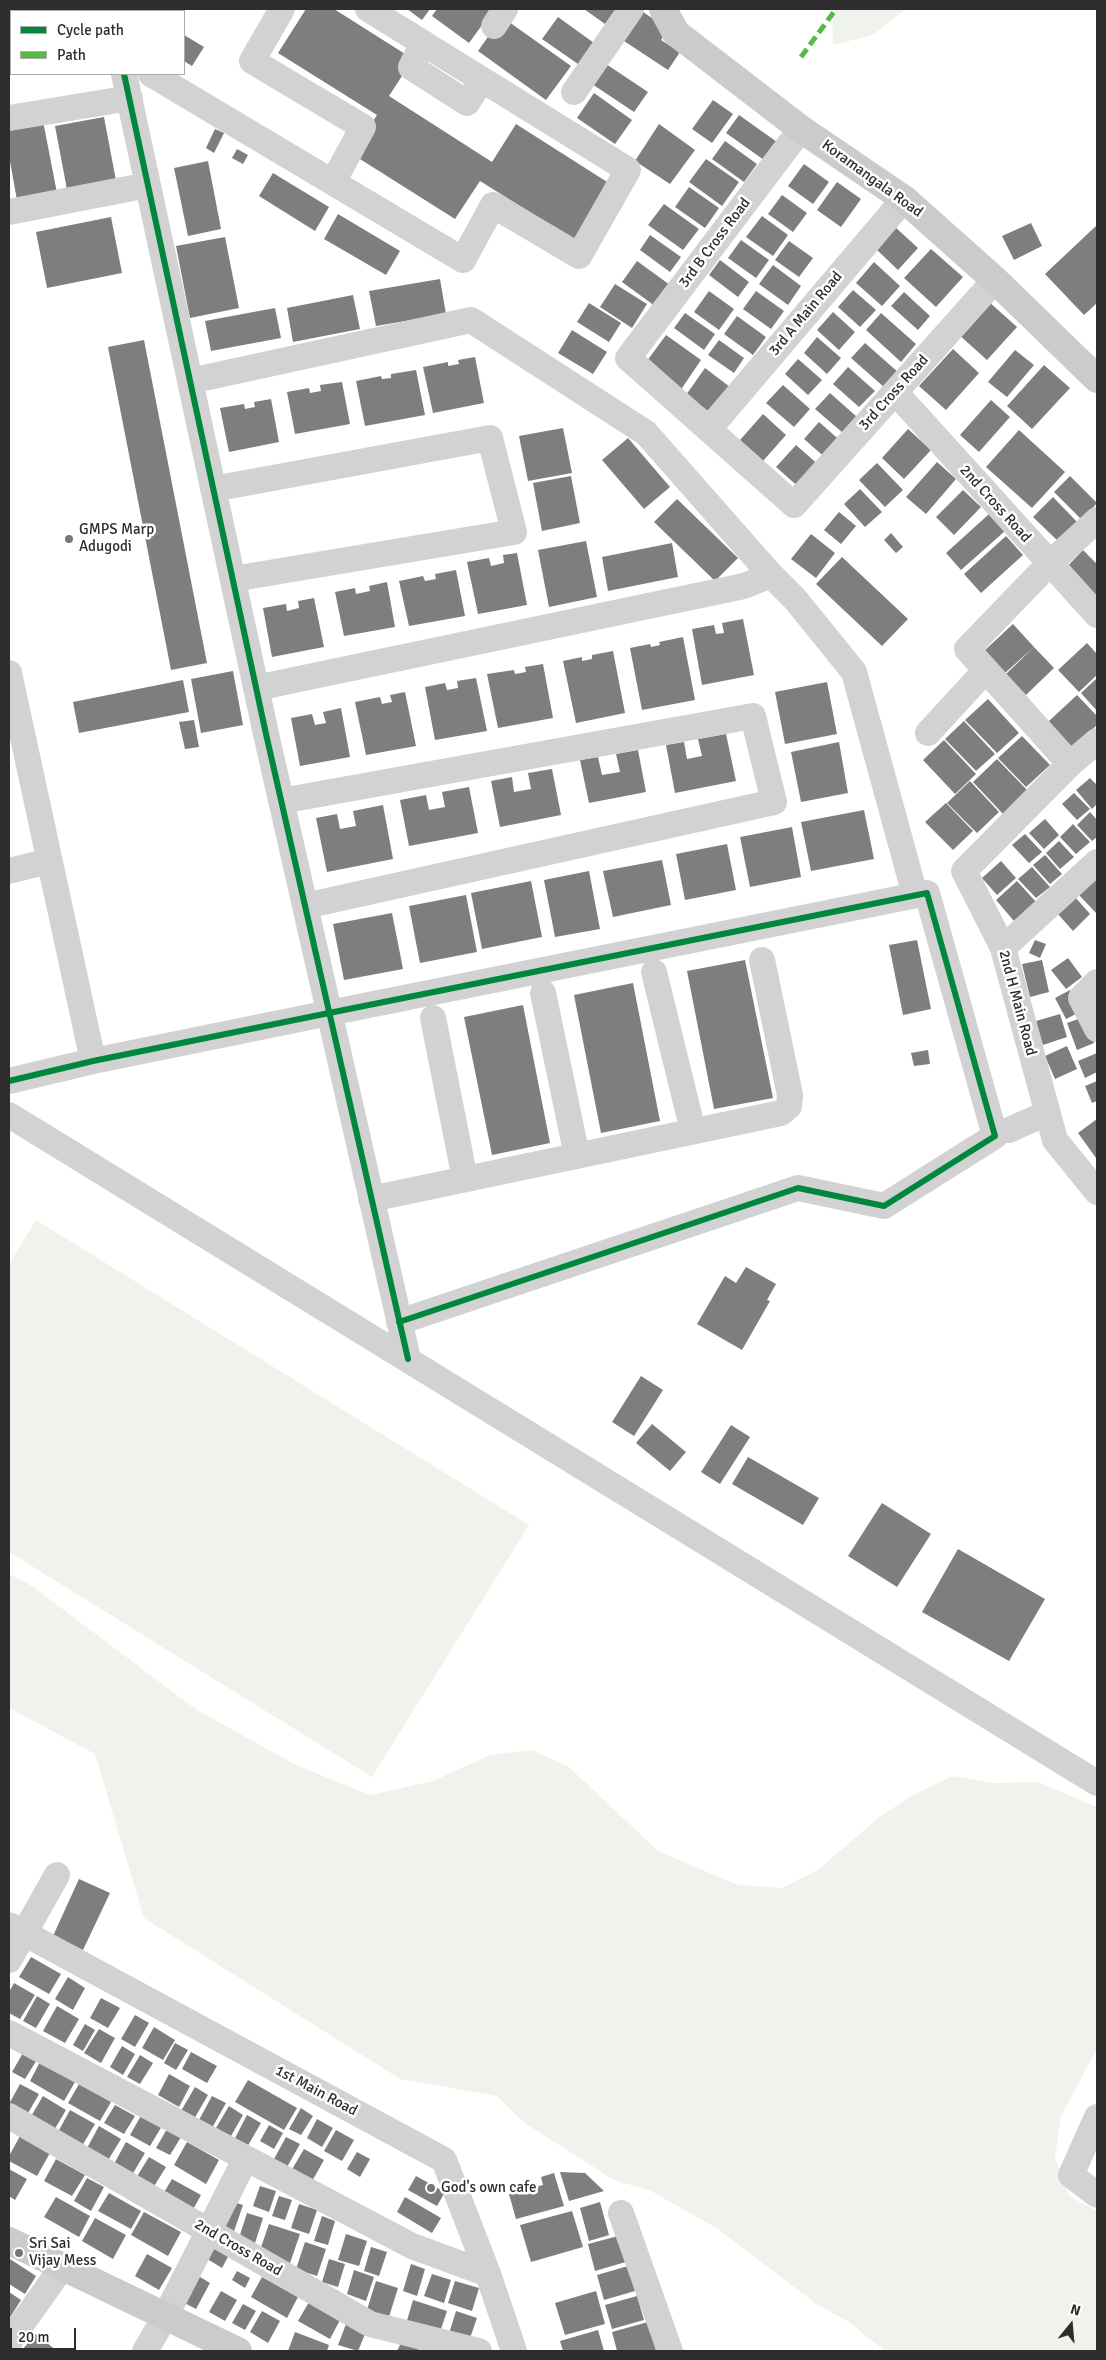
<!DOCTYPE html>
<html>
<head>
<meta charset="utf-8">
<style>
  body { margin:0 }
  #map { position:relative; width:1106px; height:2360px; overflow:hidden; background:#fff; font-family:Signika,sans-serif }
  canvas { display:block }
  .frame { position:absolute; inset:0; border:10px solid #2d2d2d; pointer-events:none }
  .legend { position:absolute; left:10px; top:10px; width:175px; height:65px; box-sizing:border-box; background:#fff; border:1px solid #ababab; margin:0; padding:6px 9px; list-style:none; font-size:15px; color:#2d2d2d }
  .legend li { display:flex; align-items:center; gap:10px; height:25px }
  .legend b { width:25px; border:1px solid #ababab }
  .north { position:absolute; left:1046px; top:2300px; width:50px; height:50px; -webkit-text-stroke:4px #fff; paint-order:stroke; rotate:17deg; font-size:14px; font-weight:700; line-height:20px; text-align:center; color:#2d2d2d }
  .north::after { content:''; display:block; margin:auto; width:18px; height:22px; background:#2d2d2d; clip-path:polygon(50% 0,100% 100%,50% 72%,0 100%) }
  .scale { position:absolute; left:10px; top:2328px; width:66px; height:22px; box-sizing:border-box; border:2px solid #2d2d2d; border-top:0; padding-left:6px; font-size:15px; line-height:18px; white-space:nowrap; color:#2d2d2d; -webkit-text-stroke:4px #fff; paint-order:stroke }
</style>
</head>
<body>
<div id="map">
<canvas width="1106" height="2360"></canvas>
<div class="frame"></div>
<ul class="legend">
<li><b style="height:6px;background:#00873e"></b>Cycle path</li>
<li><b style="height:6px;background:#58b947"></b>Path</li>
</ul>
<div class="north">N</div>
<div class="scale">20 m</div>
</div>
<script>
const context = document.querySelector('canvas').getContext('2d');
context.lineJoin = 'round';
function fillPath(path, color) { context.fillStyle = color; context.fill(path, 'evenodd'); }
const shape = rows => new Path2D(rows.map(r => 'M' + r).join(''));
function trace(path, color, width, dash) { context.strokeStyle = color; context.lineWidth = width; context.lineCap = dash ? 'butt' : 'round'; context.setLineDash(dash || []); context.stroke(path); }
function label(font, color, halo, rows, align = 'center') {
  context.font = font + ' Signika,sans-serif'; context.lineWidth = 5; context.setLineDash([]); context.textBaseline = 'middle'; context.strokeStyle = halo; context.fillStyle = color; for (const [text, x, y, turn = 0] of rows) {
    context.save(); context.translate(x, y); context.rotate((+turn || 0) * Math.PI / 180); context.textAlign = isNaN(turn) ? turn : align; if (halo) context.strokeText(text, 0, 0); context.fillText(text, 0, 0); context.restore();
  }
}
const green = shape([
  [832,9,906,9,873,35,833,45],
  [36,1220,529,1525,372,1777,9,1552,9,1264],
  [9,1574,32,1586,197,1710,296,1765,370,1795,433,1781,490,1755,532,1750,569,1767,658,1851,738,1885,782,1888,818,1870,878,1818,913,1795,953,1776,994,1783,1038,1782,1097,1807,1097,2049,1061,2116,1055,2158,1069,2196,1097,2211,1097,2351,885,2351,849,2322,816,2304,718,2229,651,2191,614,2180,523,2122,497,2096,400,2079,144,1918,95,1754,9,1708]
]);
const building = shape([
  [132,9,167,9,168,11,132,11],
  [306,9,334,9,413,59,389,96,492,162,516,124,615,187,579,243,480,181,455,219,352,154,377,115,278,53],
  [407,9,430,9,422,20],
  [437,9,491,9,493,10,469,43,432,16],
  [584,9,616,9,605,24],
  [643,12,668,29,661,40,680,52,668,70,624,41],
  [502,17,571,66,546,100,478,51],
  [558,17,594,43,578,64,542,39],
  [11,22,11,75,9,76,9,23],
  [184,35,204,47,192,66,184,61],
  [606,64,648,92,634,112,592,84],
  [594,93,632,120,615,144,577,118],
  [713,100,733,114,712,143,692,129],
  [739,115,777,142,764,160,726,133],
  [104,117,117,186,68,195,55,126],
  [43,121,57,193,17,200,9,156,9,128],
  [659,124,695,150,670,184,635,161],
  [215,129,224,133,214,153,206,148],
  [725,141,757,164,744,182,712,159],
  [237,149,248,155,243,164,232,158],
  [706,159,739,182,722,206,689,182],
  [208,161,221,229,188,236,174,168],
  [804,164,829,182,813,204,788,186],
  [273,173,329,207,315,231,259,196],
  [837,182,861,199,841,227,817,210],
  [689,187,719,208,705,228,675,207],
  [782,195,807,213,793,232,768,214],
  [664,204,699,229,683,250,648,225],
  [338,214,400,251,386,275,324,239],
  [762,216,788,235,773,256,746,237],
  [111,217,122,273,47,288,36,232],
  [1031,223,1042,246,1014,260,1002,236],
  [1097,225,1097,303,1084,315,1045,274],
  [895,227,918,248,898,270,876,249],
  [650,235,681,257,670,272,640,250],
  [225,237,239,308,190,318,176,246],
  [741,240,769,260,756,278,728,258],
  [789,241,813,258,799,277,775,260],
  [931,249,963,277,936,307,904,278],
  [720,260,749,282,738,297,709,275],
  [637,261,670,285,655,306,622,282],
  [874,262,900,286,882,306,856,283],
  [773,265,801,286,788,305,759,284],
  [440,279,446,314,376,326,369,291],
  [615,284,647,304,632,328,600,307],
  [853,290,876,310,860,327,838,307],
  [709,291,734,309,719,330,694,312],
  [756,291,784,311,771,329,743,309],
  [904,292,930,316,918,330,891,306],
  [353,295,360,329,293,342,287,308],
  [988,301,1017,327,987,360,958,334],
  [589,303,621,323,609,342,577,322],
  [275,308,281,338,211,351,205,321],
  [833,312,855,332,839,350,817,330],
  [685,313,715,334,704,350,674,328],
  [881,313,916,344,901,362,866,330],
  [737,316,766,337,753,355,724,334],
  [572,330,607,352,593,374,558,353],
  [666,335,701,360,680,391,644,365],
  [817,337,841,358,827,374,804,353],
  [144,340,207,663,171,670,108,347],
  [719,340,744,358,734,373,708,355],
  [865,343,899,373,885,388,851,358],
  [953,349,979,373,946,410,919,386],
  [1015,350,1034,365,1007,397,988,382],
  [475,357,484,403,433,413,423,367,448,362,448,366,459,364,458,360],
  [798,359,822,380,808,395,785,374],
  [1044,365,1070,388,1032,429,1007,406],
  [848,367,875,391,859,407,833,384],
  [705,368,730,387,711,413,686,395],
  [416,370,425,415,365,426,356,381,381,376,382,379,391,378,391,374],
  [342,382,350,424,295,434,287,392,309,388,310,393,321,391,320,385],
  [783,385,810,409,794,427,766,403],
  [830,393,857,417,843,433,815,409],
  [271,399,279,442,229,452,220,408,244,404,245,409,255,407,254,402],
  [991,400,1010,417,979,452,960,435],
  [763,414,786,435,763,461,740,440],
  [819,422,843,443,828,460,804,439],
  [563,428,572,473,528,481,519,436],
  [908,429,931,450,904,479,882,458],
  [1019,430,1065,472,1032,508,986,467],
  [628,438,670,487,644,509,602,460],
  [796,445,821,467,801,489,776,467],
  [937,462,956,479,926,514,906,497],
  [877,463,903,490,885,507,859,480],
  [571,476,580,523,542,531,533,483],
  [1070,476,1097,503,1082,520,1054,492],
  [860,489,882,512,865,527,844,504],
  [963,490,981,507,954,535,936,517],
  [1053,497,1079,524,1060,543,1033,517],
  [677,499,738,558,715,581,654,522],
  [839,512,856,526,841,544,824,530],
  [989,514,1005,531,961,570,946,553],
  [891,533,903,547,896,553,884,540],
  [811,534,835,553,816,578,791,559],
  [1006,536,1023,555,981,593,964,574],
  [586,541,597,597,549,607,538,550],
  [672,543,678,577,608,591,602,557],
  [1083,550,1097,564,1097,605,1063,571],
  [517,553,527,605,478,614,467,562,489,558,491,566,504,563,503,555],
  [842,557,908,619,882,646,816,584],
  [456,570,465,616,409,626,399,581,423,576,425,581,436,579,435,574],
  [387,582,395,627,344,636,335,592,355,588,356,594,370,591,369,586],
  [314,598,324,647,272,657,263,608,286,604,287,611,299,608,298,601],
  [743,619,754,675,702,685,692,629,714,625,716,634,724,633,722,623],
  [1013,624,1034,647,1005,673,984,651],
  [683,637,695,700,642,710,630,648,650,644,651,647,660,645,659,642],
  [1087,643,1097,654,1097,675,1079,692,1058,670],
  [1034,647,1054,668,1026,695,1006,674],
  [613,651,625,713,576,723,563,661,582,657,582,661,592,659,592,655],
  [543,664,553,718,498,728,487,674,514,670,515,674,526,672,525,667],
  [233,671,243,725,201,733,191,679],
  [476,678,487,731,435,740,425,687,445,683,447,690,458,688,457,681],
  [1097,678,1097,711,1081,693],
  [183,680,189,712,79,733,73,702],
  [827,682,837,734,785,744,775,692],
  [405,692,416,746,366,755,355,702,380,697,382,704,392,702,390,695],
  [1077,695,1097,716,1097,725,1073,748,1048,722,1063,708,1078,724,1063,708],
  [988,699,1019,733,997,753,965,720],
  [341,708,350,757,300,766,291,718,312,714,315,725,326,723,323,712],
  [194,720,199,747,185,749,179,722],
  [964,721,995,754,976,771,945,739],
  [726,734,736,781,675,793,666,745,684,742,687,759,702,756,698,739],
  [1022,736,1050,765,1026,787,998,758],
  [944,740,976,774,955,794,923,760],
  [839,742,848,793,801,802,791,752],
  [638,750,646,792,589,803,580,760,598,757,602,775,620,772,616,754],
  [997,759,1029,792,1004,815,973,782],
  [552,769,561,815,500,827,491,781,512,777,514,792,531,789,528,773],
  [1090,778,1097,785,1097,804,1092,809,1076,790],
  [970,781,999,812,977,833,947,803],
  [469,787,478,833,409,846,400,800,426,795,429,810,445,807,442,792],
  [1074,793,1090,809,1077,820,1062,804],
  [946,803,973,831,953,850,925,822],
  [383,805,393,859,327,872,316,818,337,814,340,829,356,826,353,811],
  [864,810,874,859,811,871,801,822],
  [1090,812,1097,820,1097,837,1092,841,1077,825],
  [1045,819,1059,835,1044,849,1029,833],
  [1073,824,1090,842,1076,854,1060,837],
  [792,827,801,877,750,887,740,837],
  [1025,834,1042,852,1029,863,1012,845],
  [1059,841,1074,857,1060,869,1046,853],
  [727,844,736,890,685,900,676,854],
  [1045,855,1062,874,1050,884,1033,865],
  [662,860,671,905,613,917,603,871],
  [1001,861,1016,878,997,895,982,878],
  [1032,867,1050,887,1036,898,1018,879],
  [589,871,600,929,555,937,544,880],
  [1097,878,1097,914,1079,895],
  [531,881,542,937,482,949,471,893],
  [1017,881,1036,902,1014,921,996,900],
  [466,895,477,952,420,963,409,906],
  [1075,897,1090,914,1073,931,1057,913],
  [392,913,403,969,344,980,333,924],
  [917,940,931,1009,903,1015,889,945],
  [1035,940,1046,944,1040,958,1029,953],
  [1068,958,1082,977,1066,989,1051,970],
  [745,960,773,1098,714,1109,687,971],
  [1042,960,1049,992,1030,997,1022,964],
  [633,983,660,1121,601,1133,574,995],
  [1070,990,1082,1011,1066,1019,1055,998],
  [523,1005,550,1143,492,1155,464,1017],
  [1060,1014,1067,1037,1043,1045,1036,1021],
  [1084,1017,1094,1043,1077,1050,1067,1023],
  [1067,1046,1077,1069,1055,1079,1045,1056],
  [928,1050,930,1064,914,1066,911,1053],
  [1097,1053,1097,1072,1085,1078,1078,1061],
  [1097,1081,1097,1101,1092,1103,1085,1086],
  [1097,1119,1097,1157,1096,1158,1078,1133],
  [746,1267,776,1284,767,1300,770,1301,742,1350,697,1324,725,1276,736,1283],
  [641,1376,663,1390,634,1436,612,1422],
  [652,1424,686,1452,670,1471,636,1443],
  [731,1425,750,1437,720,1484,701,1472],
  [748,1457,819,1498,803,1525,732,1484],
  [882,1503,931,1534,897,1587,848,1556],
  [958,1549,1045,1599,1009,1661,922,1612],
  [79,1879,110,1893,83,1950,53,1936],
  [31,1957,61,1974,49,1994,19,1977],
  [68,1977,85,1988,73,2010,55,1999],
  [14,1983,35,1995,20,2019,9,2013,9,1992],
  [37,1996,50,2004,36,2028,23,2021],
  [101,1998,120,2008,108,2028,90,2018],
  [57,2006,79,2019,65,2043,43,2031],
  [135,2015,149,2023,135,2047,121,2039],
  [85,2024,95,2030,83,2051,73,2045],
  [154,2027,175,2040,163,2060,142,2048],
  [99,2029,115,2038,101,2063,84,2053],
  [175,2043,188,2050,176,2070,164,2063],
  [122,2046,135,2054,123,2075,110,2067],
  [24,2051,38,2058,25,2079,12,2072],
  [191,2052,217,2066,207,2083,182,2069],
  [140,2055,153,2063,140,2084,127,2077],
  [40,2062,75,2082,64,2101,30,2081],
  [169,2074,190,2086,179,2107,158,2095],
  [248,2080,297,2108,284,2130,235,2102],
  [20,2084,39,2094,27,2115,9,2104],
  [79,2084,111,2102,100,2121,68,2103],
  [195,2087,208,2095,194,2119,181,2111],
  [43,2096,66,2110,53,2132,30,2118],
  [212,2096,226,2103,212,2128,199,2120],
  [115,2105,135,2116,124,2134,104,2123],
  [229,2106,243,2115,231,2136,216,2128],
  [301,2108,313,2116,301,2135,289,2129],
  [70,2110,95,2124,82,2146,58,2132],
  [142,2114,162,2126,150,2146,130,2135],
  [247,2115,261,2123,246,2149,233,2142],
  [317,2119,333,2128,322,2147,307,2138],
  [269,2125,283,2133,274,2149,260,2141],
  [99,2126,121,2139,107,2162,86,2150],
  [167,2129,181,2137,170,2155,156,2148],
  [336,2130,354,2140,342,2161,324,2151],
  [20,2136,50,2153,37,2176,9,2161,9,2156],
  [286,2137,300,2144,287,2167,274,2159],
  [126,2142,145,2153,132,2175,114,2164],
  [187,2142,219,2160,206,2184,174,2165],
  [304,2149,324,2160,311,2183,291,2171],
  [357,2152,370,2159,360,2177,347,2169],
  [149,2157,166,2167,153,2188,136,2178],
  [56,2159,85,2175,72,2196,44,2181],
  [9,2169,27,2179,15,2200,9,2196],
  [560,2172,585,2173,604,2191,569,2201],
  [554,2173,564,2206,516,2219,509,2194,543,2185,541,2177],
  [416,2176,445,2192,437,2206,408,2190],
  [87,2178,104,2187,91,2211,74,2201],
  [172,2179,201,2195,190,2215,160,2199],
  [260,2186,276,2191,269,2212,253,2206],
  [109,2193,141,2211,131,2229,98,2211],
  [279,2196,292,2200,285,2220,272,2216],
  [56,2197,90,2216,79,2237,44,2217],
  [405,2197,441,2218,432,2233,397,2212],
  [227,2200,243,2205,232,2237,216,2231],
  [600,2202,609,2235,589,2241,580,2208],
  [299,2204,317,2210,309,2234,291,2228],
  [572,2211,583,2247,531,2262,520,2225],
  [144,2212,181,2232,168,2256,131,2235],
  [247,2213,263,2218,255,2243,239,2238],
  [322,2216,335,2221,328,2245,314,2241],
  [95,2218,126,2235,113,2259,82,2241],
  [269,2224,300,2234,290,2263,259,2253],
  [346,2234,367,2241,359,2266,338,2260],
  [622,2235,629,2261,595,2271,588,2244],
  [305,2242,326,2249,317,2276,296,2269],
  [211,2245,229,2255,222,2268,204,2257],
  [371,2247,387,2252,379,2276,364,2271],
  [147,2254,172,2268,159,2290,135,2276],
  [10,2259,36,2276,25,2294,9,2284],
  [329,2259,345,2264,338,2287,322,2282],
  [411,2264,425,2269,417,2296,403,2291],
  [628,2266,635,2291,604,2300,597,2275],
  [354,2270,374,2277,366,2301,347,2294],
  [237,2271,250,2278,245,2288,232,2280],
  [192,2272,210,2283,196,2309,177,2299],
  [432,2274,451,2280,444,2303,424,2296],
  [262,2277,298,2297,287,2318,251,2297],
  [376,2281,398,2288,388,2320,366,2313],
  [455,2281,479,2288,472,2311,448,2303],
  [221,2291,237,2300,225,2321,209,2312],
  [596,2291,605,2324,565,2335,555,2303],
  [9,2292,21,2300,9,2319],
  [637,2296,644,2320,612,2329,605,2305],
  [413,2300,447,2311,439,2335,406,2324],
  [309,2302,340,2320,330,2339,298,2321],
  [243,2304,256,2311,245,2330,232,2323],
  [262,2311,280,2321,268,2343,250,2332],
  [456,2311,477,2318,468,2344,448,2337],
  [348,2319,368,2327,358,2351,338,2345],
  [648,2322,656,2350,617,2351,612,2332],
  [598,2330,604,2351,563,2351,560,2341],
  [295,2332,329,2345,327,2351,288,2351],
  [36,2334,57,2351,21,2351],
  [401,2343,423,2351,397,2351]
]);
const street = shape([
  [9,9,11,9],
  [110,9,111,11],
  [282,9,252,61,363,127,333,182],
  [494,26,505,9],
  [423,43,411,67,467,103,482,80],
  [124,74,266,734,408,1359],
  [151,74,463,260,493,205,579,256,628,170,368,9],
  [574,92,631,9],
  [9,118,130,98],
  [801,129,628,358,794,505,995,280],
  [9,212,148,185],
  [190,381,471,320,646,433,771,575,744,586,256,688],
  [895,392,1097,615],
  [709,429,904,199],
  [213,489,490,438,514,532,233,579],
  [771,575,795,599,854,672,915,895],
  [9,673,93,1061],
  [928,733,986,670],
  [1097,741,1070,764,964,871,1003,948,1055,1140,1097,1192],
  [1070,764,967,649,1049,564,1097,520],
  [281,801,753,716,774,802,305,906],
  [9,871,49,861],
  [1003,948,1097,862],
  [654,972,693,1131],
  [1097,982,1081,998,1097,1029],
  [543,993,577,1156],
  [433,1018,465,1179],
  [9,1081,93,1061,329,1013,927,893,995,1136,884,1206,798,1188,399,1322],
  [9,1115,1097,1783],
  [1009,1130,1047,1113],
  [371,1199,781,1113,789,1106,790,1095,762,960],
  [9,1925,444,2160,488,2274,514,2351],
  [9,1960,57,1875],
  [9,2033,412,2246,488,2274],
  [9,2116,370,2324,479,2351],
  [1097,2117,1071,2175,1097,2195],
  [621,2213,670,2351],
  [9,2342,63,2266],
  [145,2351,165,2317,246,2158]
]);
const secondary = shape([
  [663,9,676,33,801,129,904,199,995,280,1097,379],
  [9,2241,238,2351]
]);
const quiet = shape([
  [801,57,836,9]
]);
const cycleway = shape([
  [124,74,266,734,408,1359],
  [9,1081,93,1061,329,1013,927,893,995,1136,884,1206,798,1188,399,1322]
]);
const markers = [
  [69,539,5,"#767676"],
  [431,2188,5,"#767676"],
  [19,2253,5,"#767676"]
];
const streetNames = [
  ["Koramangala Road",872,179,36],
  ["3rd B Cross Road",715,243,-53],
  ["3rd A Main Road",806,314,-50],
  ["3rd Cross Road",894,393,-48],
  ["2nd Cross Road",995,504,48],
  ["2nd H Main Road",1017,1003,75],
  ["1st Main Road",316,2091,28],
  ["2nd Cross Road",238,2248,30]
];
const poiNames = [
  ["GMPS Marp",79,530],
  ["Adugodi",79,547],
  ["God's own cafe",441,2188],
  ["Sri Sai",29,2244],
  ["Vijay Mess",29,2261]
];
fillPath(green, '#f0f3ec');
fillPath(building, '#7e7e7e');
trace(street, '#d2d2d2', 26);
trace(secondary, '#cbcbcb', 28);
trace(quiet, '#58b947', 5, [10, 5]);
trace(cycleway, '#00873e', 6);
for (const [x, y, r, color] of markers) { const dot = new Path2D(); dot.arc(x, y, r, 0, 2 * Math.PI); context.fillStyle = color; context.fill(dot); trace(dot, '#fff', 2); }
label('15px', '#2d2d2d', '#fff', streetNames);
label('15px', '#2d2d2d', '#fff', poiNames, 'left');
</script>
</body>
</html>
